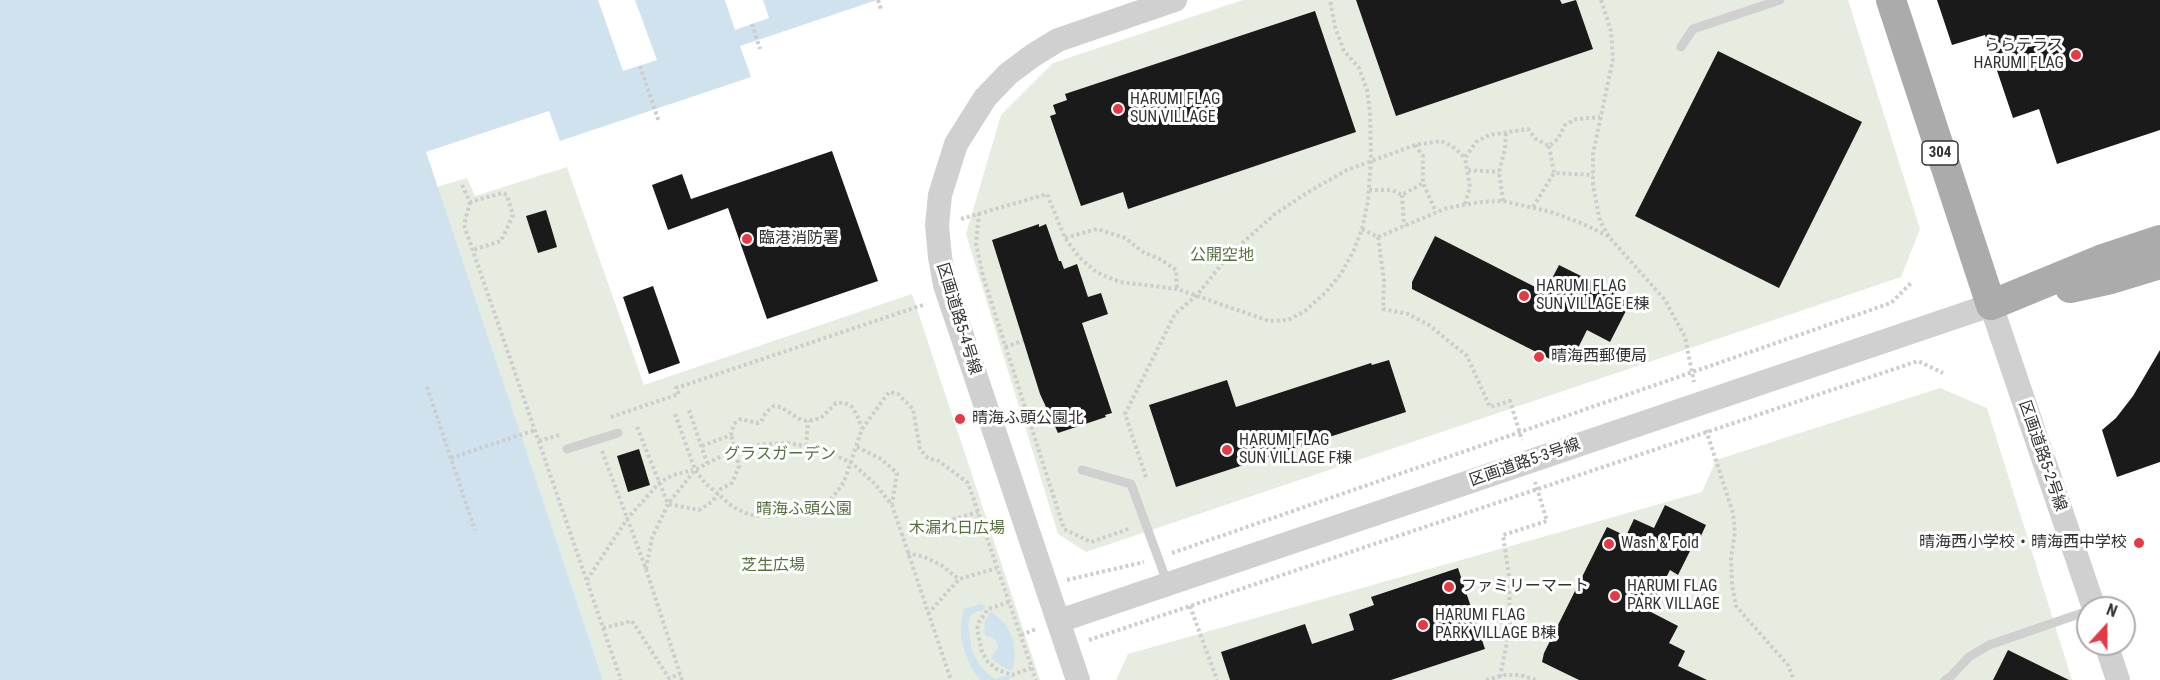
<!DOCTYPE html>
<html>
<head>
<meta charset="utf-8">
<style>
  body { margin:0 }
  #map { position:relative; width:2160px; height:680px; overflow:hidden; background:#fff; font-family:"Roboto Condensed",sans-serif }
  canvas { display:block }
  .north { position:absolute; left:2076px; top:596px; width:60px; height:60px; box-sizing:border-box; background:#fff; border:2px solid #adadad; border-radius:50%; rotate:21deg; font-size:16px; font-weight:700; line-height:24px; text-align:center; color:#333 }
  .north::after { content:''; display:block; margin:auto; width:21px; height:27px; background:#e63946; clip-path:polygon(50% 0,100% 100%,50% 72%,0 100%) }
</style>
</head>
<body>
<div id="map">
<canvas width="2160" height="680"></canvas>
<div class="north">N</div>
</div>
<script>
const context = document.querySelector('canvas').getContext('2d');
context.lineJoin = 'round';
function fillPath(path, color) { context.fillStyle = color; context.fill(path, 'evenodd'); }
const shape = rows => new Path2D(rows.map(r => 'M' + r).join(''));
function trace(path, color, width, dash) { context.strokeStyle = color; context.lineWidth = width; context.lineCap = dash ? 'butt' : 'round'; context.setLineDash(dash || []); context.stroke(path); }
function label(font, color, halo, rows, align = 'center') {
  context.font = font + ' "Roboto Condensed","Noto Sans JP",sans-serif'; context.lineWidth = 6; context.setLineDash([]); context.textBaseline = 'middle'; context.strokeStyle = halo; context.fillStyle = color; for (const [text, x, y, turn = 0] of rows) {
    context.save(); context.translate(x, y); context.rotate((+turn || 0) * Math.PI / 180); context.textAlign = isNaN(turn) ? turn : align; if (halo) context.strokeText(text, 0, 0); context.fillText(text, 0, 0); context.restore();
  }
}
const green = shape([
  [1243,0,1848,0,1920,229,1901,277,1086,552,1058,534,966,234,1001,115,1053,63],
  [567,167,644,385,912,294,1040,680,603,680,437,187,467,178,475,196],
  [1940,388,1987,408,2072,680,1116,680,1128,654,1702,492,1716,460]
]);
const water = shape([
  [0,0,877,0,740,46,751,77,560,141,549,111,426,152,603,680,0,680],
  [981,604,986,606,983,610,971,614,968,624,972,651,979,664,989,675,995,679,1005,676,1011,676,1009,680,980,680,972,669,965,653,961,637,961,621,964,609],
  [991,611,1006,625,1013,639,1015,656,1012,671,1001,666,991,658,998,647,995,639,985,635,984,623]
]);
const pier = shape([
  [598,0,635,0,657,60,623,71],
  [725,0,763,0,769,18,735,30]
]);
const building = shape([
  [1356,0,1560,0,1562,4,1576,0,1593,49,1396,116],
  [1937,0,2160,0,2160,130,2057,164,2039,109,2013,118,1985,35,1952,45],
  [1315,11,1356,132,1128,209,1123,192,1081,206,1050,116,1056,114,1053,105,1067,100,1065,94],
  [1718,51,1862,122,1779,288,1635,216],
  [832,151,878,281,767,319,728,208,668,230,652,185,682,174,691,199],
  [546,210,557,247,538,253,526,216],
  [1039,224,1039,227,1046,224,1059,261,1061,261,1064,269,1077,264,1088,297,1101,293,1108,314,1082,323,1112,413,1105,415,1106,417,1058,433,1040,394,992,240],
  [1435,236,1545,292,1559,265,1631,301,1610,342,1587,330,1575,354,1557,345,1550,359,1412,289,1412,282],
  [653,286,680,363,649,374,623,297],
  [2160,350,2160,462,2117,477,2102,430,2116,418,2133,396],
  [1389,360,1406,412,1176,487,1149,405,1227,380,1236,407,1371,363,1372,365],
  [639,449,650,485,628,492,617,456],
  [1665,505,1706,525,1694,551,1691,549,1678,575,1670,570,1649,611,1678,626,1669,643,1685,651,1678,666,1707,680,1579,680,1542,662,1544,653,1607,527,1626,536,1634,519,1654,528],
  [1458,568,1485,649,1391,680,1230,680,1221,652,1305,624,1312,644,1354,630,1349,614,1374,605,1371,597],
  [2008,650,2069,680,1993,680]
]);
const path = shape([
  [878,0,881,9],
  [1601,0,1611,31,1613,59,1593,154,1593,185,1600,221,1610,238,1665,300,1685,337,1694,382],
  [752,24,760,49],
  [640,66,659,122],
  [1415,145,1423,156,1423,183,1436,212],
  [1549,146,1554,173,1593,175],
  [1468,170,1499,172],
  [462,185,470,202,502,193,507,195,513,215,501,241,473,250],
  [1369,190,1392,190,1402,195,1423,183],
  [1402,195,1404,226],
  [1503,201,1499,172,1505,149,1506,132],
  [470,202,464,225,621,680],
  [1465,204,1470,187,1465,158],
  [1533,207,1554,173],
  [979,213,976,244,983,276,1064,529,1091,542,1131,528],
  [961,219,1047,194,1065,238,1079,257,1096,272,1120,282,1177,289,1269,321,1288,320,1305,311,1325,293,1341,274,1354,250,1362,229,1368,201,1371,160,1370,112,1367,90,1359,68,1344,51,1335,27,1330,0],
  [1362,229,1378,237,1447,208,1480,202,1503,201,1551,212,1581,223,1610,237],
  [1378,237,1384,280,1383,309,1408,314,1429,325,1467,356,1490,407,1510,401,1522,440],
  [1065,238,1097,229,1125,238,1143,252,1162,260,1176,270,1177,289],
  [1005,347,1023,341],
  [427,387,475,530],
  [689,410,707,463],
  [675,414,695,470,705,483,733,507,750,515,769,517,815,510,832,498,844,482,862,429,889,392,898,394,913,409,920,449,928,458,939,461,968,483,1036,680],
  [611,417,679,394,676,388,926,304],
  [637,427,668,504,699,510,712,502,721,489,732,483,739,466,731,434],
  [1706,430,1733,513,1735,532,1731,558,1732,584,1736,606,1788,665,1794,680],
  [539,441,559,435],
  [702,446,726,437,731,434,734,424,741,419,757,423,761,422,766,412,774,406,781,407,801,420,808,421,821,418,836,403,845,403,852,407,857,415,862,429],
  [806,446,808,421],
  [857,447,881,459,897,473,892,504],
  [602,451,646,569,682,680],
  [451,458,535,430],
  [1146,477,1125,414,1175,314,1197,295,1230,254,1275,214,1310,191,1347,170,1415,145,1441,141,1452,146,1465,158,1476,142,1489,135,1528,129,1536,139,1549,146,1558,139,1565,125,1576,119,1600,117],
  [901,535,978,512],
  [907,553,924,557,941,565,959,579],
  [1172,553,1891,303,1911,283],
  [646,569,652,538,668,504,695,470,725,454,755,445,788,443,821,449,852,463,875,484,892,505,951,680],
  [587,580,627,519,660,482,673,475,693,470],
  [1067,580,1144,562],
  [1009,602,988,609,979,622,977,629,982,652,988,662,998,670,1012,675,1031,668],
  [1190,606,1217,680],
  [928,614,959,579,997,568],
  [603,628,632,621,669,678,680,674],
  [1021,635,1036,629],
  [1089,640,1918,361,1943,373],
  [1500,677,1510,627,1509,576,1503,535,1547,521,1535,482],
  [1486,680,1505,675,1520,675,1536,680]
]);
const service = shape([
  [1681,47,1693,29,1780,0],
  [567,449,618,433],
  [1082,470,1131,484,1167,582],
  [1945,680,1950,677,1969,657,1989,645,2088,611]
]);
const tertiary = shape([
  [1059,621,1991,305,2094,608],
  [2106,644,2118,680],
  [1078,680,945,285,940,257,937,225,940,195,956,144,985,98,1008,74,1032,56,1058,40,1175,0]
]);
const primary = shape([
  [1891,0,1991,305],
  [2070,288,2111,279,2160,264],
  [1991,305,2103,259,2160,240]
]);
const markers = [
  [2076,55,6,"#e63946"],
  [1118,109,6,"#e63946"],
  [747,239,6,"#e63946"],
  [1524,296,6,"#e63946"],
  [1539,357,6,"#e63946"],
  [960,419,6,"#e63946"],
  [1227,450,6,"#e63946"],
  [2139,543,6,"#e63946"],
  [1609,544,6,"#e63946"],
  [1449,587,6,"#e63946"],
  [1615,596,6,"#e63946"],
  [1423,625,6,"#e63946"]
];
const shields = [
  [1940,153,36]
];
const shieldNames = [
  ["304",1940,153]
];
const poiNames = [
  ["ららテラス",2064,46,"right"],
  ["HARUMI FLAG",2064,64,"right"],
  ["HARUMI FLAG",1130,100],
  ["SUN VILLAGE",1130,118],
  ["臨港消防署",759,239],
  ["HARUMI FLAG",1536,287],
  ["SUN VILLAGE E棟",1536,305],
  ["晴海西郵便局",1551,357],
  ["晴海ふ頭公園北",972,419],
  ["HARUMI FLAG",1239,441],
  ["SUN VILLAGE F棟",1239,459],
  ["晴海西小学校・晴海西中学校",2127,543,"right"],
  ["Wash & Fold",1621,544],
  ["ファミリーマート",1461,587],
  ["HARUMI FLAG",1627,587],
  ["PARK VILLAGE",1627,605],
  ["HARUMI FLAG",1435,616],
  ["PARK VILLAGE B棟",1435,634]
];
const parkNames = [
  ["公開空地",1222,256],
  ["グラスガーデン",780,455],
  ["晴海ふ頭公園",804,510],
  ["木漏れ日広場",957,529],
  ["芝生広場",773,566]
];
const streetNames = [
  ["区画道路5-4号線",958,319,73],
  ["区画道路5-2号線",2042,456,71],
  ["区画道路5-3号線",1525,463,-19]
];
fillPath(green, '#e6ecdf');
fillPath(water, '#cfe2ee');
fillPath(pier, '#fff');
fillPath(building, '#1a1a1a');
trace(path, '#cdcdcd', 4, [3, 3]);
trace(service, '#d0d0d0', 9);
trace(tertiary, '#d0d0d0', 24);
trace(primary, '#ababab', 30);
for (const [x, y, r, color] of markers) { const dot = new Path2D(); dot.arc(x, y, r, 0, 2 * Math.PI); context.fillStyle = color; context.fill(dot); trace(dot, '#fff', 2); }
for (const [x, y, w] of shields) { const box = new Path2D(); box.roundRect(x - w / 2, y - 12, w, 24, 4.5); context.fillStyle = '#fff'; context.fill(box); trace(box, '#333', 1.5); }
label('bold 15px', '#333', null, shieldNames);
label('16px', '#333', '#fff', poiNames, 'left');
label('16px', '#56703f', '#fff', parkNames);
label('16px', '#333', '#fff', streetNames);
</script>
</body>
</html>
